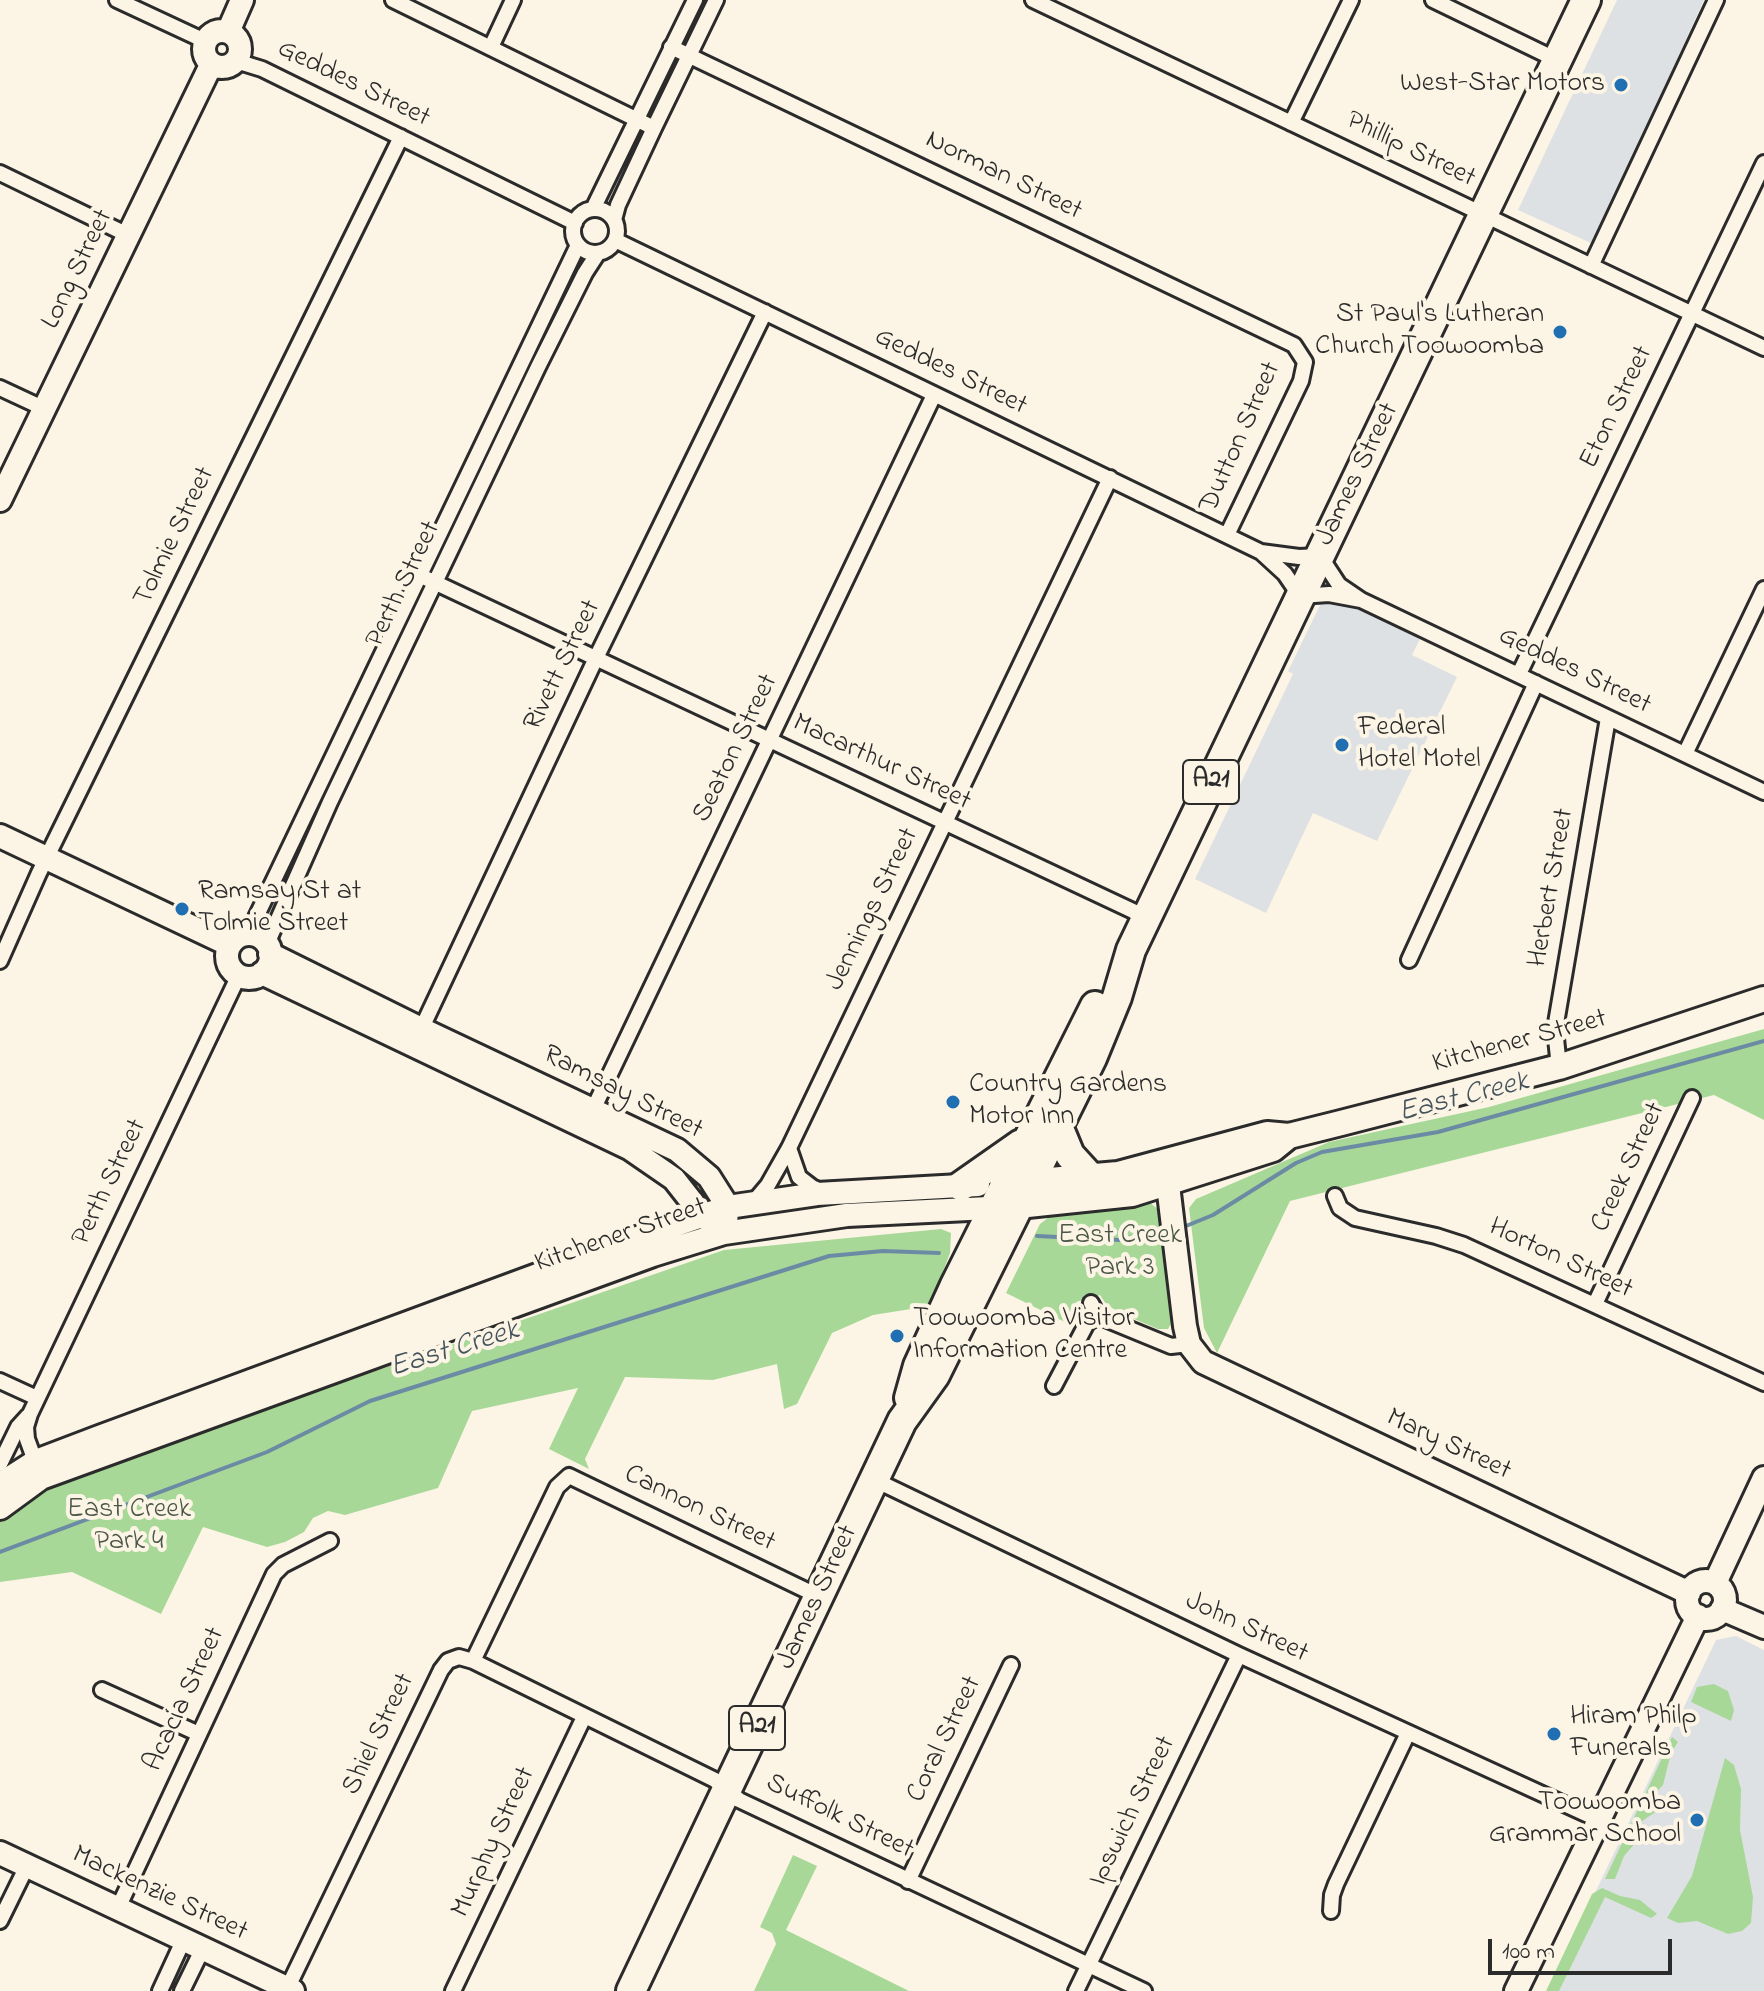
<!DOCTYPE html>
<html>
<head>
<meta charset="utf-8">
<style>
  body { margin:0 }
  #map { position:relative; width:1764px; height:1991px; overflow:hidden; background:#fcf5e5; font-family:"Indie Flower",sans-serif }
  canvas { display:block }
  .scale { position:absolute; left:1488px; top:1939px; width:184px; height:36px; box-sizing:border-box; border:4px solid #2b2b2b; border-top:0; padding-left:10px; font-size:24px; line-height:28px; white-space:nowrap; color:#2b2b2b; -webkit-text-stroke:6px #fcf5e5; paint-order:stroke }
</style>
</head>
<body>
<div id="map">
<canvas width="1764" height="1991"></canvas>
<div class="scale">100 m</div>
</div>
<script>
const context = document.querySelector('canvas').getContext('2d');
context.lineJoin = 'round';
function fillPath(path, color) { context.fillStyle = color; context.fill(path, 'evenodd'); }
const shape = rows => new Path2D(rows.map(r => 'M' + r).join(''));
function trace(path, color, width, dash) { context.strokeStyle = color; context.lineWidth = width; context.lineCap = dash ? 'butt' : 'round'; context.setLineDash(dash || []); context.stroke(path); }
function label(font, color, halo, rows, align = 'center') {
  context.font = font + ' "Indie Flower",sans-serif'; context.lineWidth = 8; context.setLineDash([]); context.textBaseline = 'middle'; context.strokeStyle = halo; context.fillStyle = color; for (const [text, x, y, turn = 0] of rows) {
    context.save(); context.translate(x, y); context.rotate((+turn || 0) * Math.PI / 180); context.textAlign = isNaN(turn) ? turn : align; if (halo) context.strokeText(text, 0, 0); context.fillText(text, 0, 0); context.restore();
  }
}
const built = shape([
  [1617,0,1704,0,1593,244,1518,210],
  [1334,598,1420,639,1412,655,1457,677,1377,841,1313,813,1266,913,1195,879,1293,674,1288,671,1323,599],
  [1736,1636,1764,1650,1764,1991,1548,1991,1716,1640]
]);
const green = shape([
  [1764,1029,1764,1120,1714,1095,1290,1201,1217,1353,1204,1328,1189,1208,1196,1199,1329,1142,1489,1107],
  [1150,1203,1162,1212,1176,1315,1168,1329,1158,1329,1120,1313,1106,1304,1100,1295,1076,1302,1081,1317,1075,1327,1006,1293,1040,1224,1053,1214],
  [941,1229,951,1233,950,1253,930,1306,873,1315,832,1333,797,1404,784,1409,777,1364,713,1380,625,1377,585,1459,589,1469,549,1449,578,1388,472,1411,438,1488,345,1515,328,1511,313,1518,304,1532,285,1542,267,1547,203,1527,161,1614,72,1572,0,1582,0,1521,24,1500,70,1477,724,1250],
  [1714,1684,1728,1691,1734,1710,1731,1721,1691,1702,1697,1687],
  [1672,1737,1678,1742,1671,1753,1663,1785,1654,1794,1657,1811,1642,1821,1645,1832,1624,1856,1615,1879,1605,1879],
  [1725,1758,1734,1765,1741,1789,1740,1830,1753,1897,1751,1923,1742,1931,1728,1934,1697,1921,1678,1923,1667,1918,1692,1876],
  [793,1855,817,1866,786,1930,909,1991,754,1991,776,1944,772,1933,760,1927],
  [1602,1888,1620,1896,1640,1900,1657,1914,1651,1918,1605,1897,1559,1991,1546,1991,1592,1894]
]);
const stream = shape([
  [1186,1226,1213,1215,1296,1163,1322,1152,1438,1132,1764,1041],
  [1037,1236,1120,1240,1160,1231],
  [0,1552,267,1452,370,1401,829,1256,883,1251,939,1253]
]);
const street = shape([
  [117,0,205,41],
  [393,0,654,128],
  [1033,0,1764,348],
  [1433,0,1557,60],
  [491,47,513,0],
  [671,47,1294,345,1305,362,1301,381,1227,535],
  [236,61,262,69,575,223],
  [1291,123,1351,0],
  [0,173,130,236],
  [593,209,695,0],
  '573 231a22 22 0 1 1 44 0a22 22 0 1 1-44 0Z',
  [614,220,618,205,654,128,716,0],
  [615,240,1261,552,1285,574,1300,596,1329,594,1361,600],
  [1591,266,1716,0],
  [0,388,45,409],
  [1261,552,1299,557,1320,556,1339,585,1361,600,1764,792],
  [419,575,1133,911,1145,920],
  [1519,674,1764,163],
  [1685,754,1764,589],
  [248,934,578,245],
  [267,944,330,802,538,367,585,273,598,253],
  [1409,960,1536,683],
  [0,961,39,873,401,137],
  [419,1034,596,658,765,312],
  [1559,1067,1555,1029,1608,718],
  [590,1116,934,395],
  [789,1148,799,1177,812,1187,823,1192],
  [1335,1196,1340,1208,1355,1218,1436,1236,1464,1245,1764,1383],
  [752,1204,768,1185,789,1148,1110,478],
  [1091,1303,1098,1316,1171,1346,1189,1344],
  [1595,1304,1692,1098],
  [0,1381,37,1398],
  [1054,1386,1087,1323,1098,1316],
  [0,1464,18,1427,28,1416],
  [38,1469,27,1439,26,1427,30,1414,239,975],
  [875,1480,1239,1655,1599,1820],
  [473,1661,715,1780,739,1800,1144,1991],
  [102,1690,199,1734],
  [908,1881,1011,1665],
  [118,1908,274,1574,283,1565,330,1541],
  [1331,1911,1332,1895,1336,1884,1408,1733],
  [0,1921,27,1866],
  [287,1989,441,1670,448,1661,459,1657,473,1661,557,1487,569,1476,820,1597],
  [160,1991,184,1939],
  [182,1991,203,1948],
  [453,1991,584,1717],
  [1076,1991,1239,1655]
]);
const secondary = shape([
  '204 49a18 18 0 1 1 36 0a18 18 0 1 1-36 0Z',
  [228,32,242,0],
  [0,500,211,65],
  [0,836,230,945],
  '227 956a22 22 0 1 1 44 0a22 22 0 1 1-44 0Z',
  [262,973,629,1148,674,1179,703,1216,724,1233,728,1207,709,1177,677,1150,421,1029,270,954],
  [1163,1167,1168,1185,1185,1326,1189,1344,1203,1362,1689,1593],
  [0,1484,36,1461,99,1437,643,1236,728,1207,817,1194,978,1185],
  [0,1508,41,1478,653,1255,724,1233,847,1215,1009,1207],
  '1687 1600a19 19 0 1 1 38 0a19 19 0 1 1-38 0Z',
  [1715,1583,1764,1478],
  [1722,1609,1764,1627],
  [0,1853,293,1991],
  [1516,1991,1698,1616]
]);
const primary = shape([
  [1016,1183,1118,1174,1267,1134,1289,1136,1341,1123,1559,1067,1764,999],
  [1018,1206,1132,1194,1273,1149,1289,1136]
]);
const highway = shape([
  [1058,1126,1070,1155,1091,1178],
  [961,1186,1021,1144],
  [909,1398,918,1366,955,1285,1095,1006],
  [631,1991,902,1421,935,1375,1092,1058,1117,997,1131,950,1586,0]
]);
const markers = [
  [1621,85,8,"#1f6fb2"],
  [1560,332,8,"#1f6fb2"],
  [1342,745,8,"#1f6fb2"],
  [182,909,8,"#1f6fb2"],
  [953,1102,8,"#1f6fb2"],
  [897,1336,8,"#1f6fb2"],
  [1554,1734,8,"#1f6fb2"],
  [1697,1820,8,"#1f6fb2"]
];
const shields = [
  [1211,782,56],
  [757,1728,56]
];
const shieldNames = [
  ["A21",1211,782],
  ["A21",757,1728]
];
const streetNames = [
  ["Geddes Street",353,85,26],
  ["Phillip Street",1410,151,26],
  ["Norman Street",1003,177,26],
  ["Long Street",79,270,-64],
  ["Geddes Street",950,373,26],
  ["Eton Street",1618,408,-64],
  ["Dutton Street",1242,438,-66],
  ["James Street",1359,475,-64],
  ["Tolmie Street",176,537,-64],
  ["Perth Street",405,585,-64],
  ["Rivett Street",564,666,-64],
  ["Geddes Street",1574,672,26],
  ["Seaton Street",737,749,-64],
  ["Macarthur Street",881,764,25],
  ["Herbert Street",1553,888,-80],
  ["Jennings Street",874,910,-64],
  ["Kitchener Street",1520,1043,-15],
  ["Ramsay Street",622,1094,27],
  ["Creek Street",1630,1168,-65],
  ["Perth Street",111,1183,-64],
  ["Kitchener Street",621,1237,-19],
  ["Horton Street",1560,1260,25],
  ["Mary Street",1448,1446,25],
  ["Cannon Street",699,1510,26],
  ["James Street",819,1598,-65],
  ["John Street",1246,1629,25],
  ["Acacia Street",186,1700,-65],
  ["Shiel Street",380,1735,-64],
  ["Coral Street",946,1740,-64],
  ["Ipswich Street",1134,1812,-64],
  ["Suffolk Street",839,1818,26],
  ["Murphy Street",495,1843,-65],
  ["Mackenzie Street",159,1895,25]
];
const poiNames = [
  ["West-Star Motors",1605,85,"right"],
  ["St Paul's Lutheran",1544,316,"right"],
  ["Church Toowoomba",1544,348,"right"],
  ["Federal",1358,729],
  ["Hotel Motel",1358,761],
  ["Ramsay St at",198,893],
  ["Tolmie Street",198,925],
  ["Country Gardens",969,1086],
  ["Motor Inn",969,1118],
  ["Toowoomba Visitor",913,1320],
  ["Information Centre",913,1352],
  ["Hiram Philp",1570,1718],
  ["Funerals",1570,1750],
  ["Toowoomba",1681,1804,"right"],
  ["Grammar School",1681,1836,"right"]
];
const parkNames = [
  ["East Creek",1120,1237],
  ["Park 3",1120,1269],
  ["East Creek",129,1511],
  ["Park 4",129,1543]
];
const waterNames = [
  ["East Creek",1464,1099,-14],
  ["East Creek",455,1351,-17]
];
fillPath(built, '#dee1e3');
fillPath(green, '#a8d898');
trace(stream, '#6a8ba3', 4);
trace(street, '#2b2b2b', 20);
trace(secondary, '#2b2b2b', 28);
trace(primary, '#2b2b2b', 30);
trace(highway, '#2b2b2b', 34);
trace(street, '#fcf5e5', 14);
trace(secondary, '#fcf5e5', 22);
trace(primary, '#fcf5e5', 24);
trace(highway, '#fcf5e5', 28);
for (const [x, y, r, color] of markers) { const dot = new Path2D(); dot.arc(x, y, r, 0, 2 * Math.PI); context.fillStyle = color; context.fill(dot); trace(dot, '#fcf5e5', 3); }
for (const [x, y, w] of shields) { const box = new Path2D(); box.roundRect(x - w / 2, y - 22, w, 44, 6); context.fillStyle = '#fcf5e5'; context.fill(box); trace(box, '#2b2b2b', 2); }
label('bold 26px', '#2b2b2b', null, shieldNames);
label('28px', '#2b2b2b', '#fcf5e5', streetNames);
label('28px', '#2b2b2b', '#fcf5e5', poiNames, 'left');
label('28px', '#4a5646', '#fcf5e5', parkNames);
label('italic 30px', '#45535d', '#fcf5e5', waterNames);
</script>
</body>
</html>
